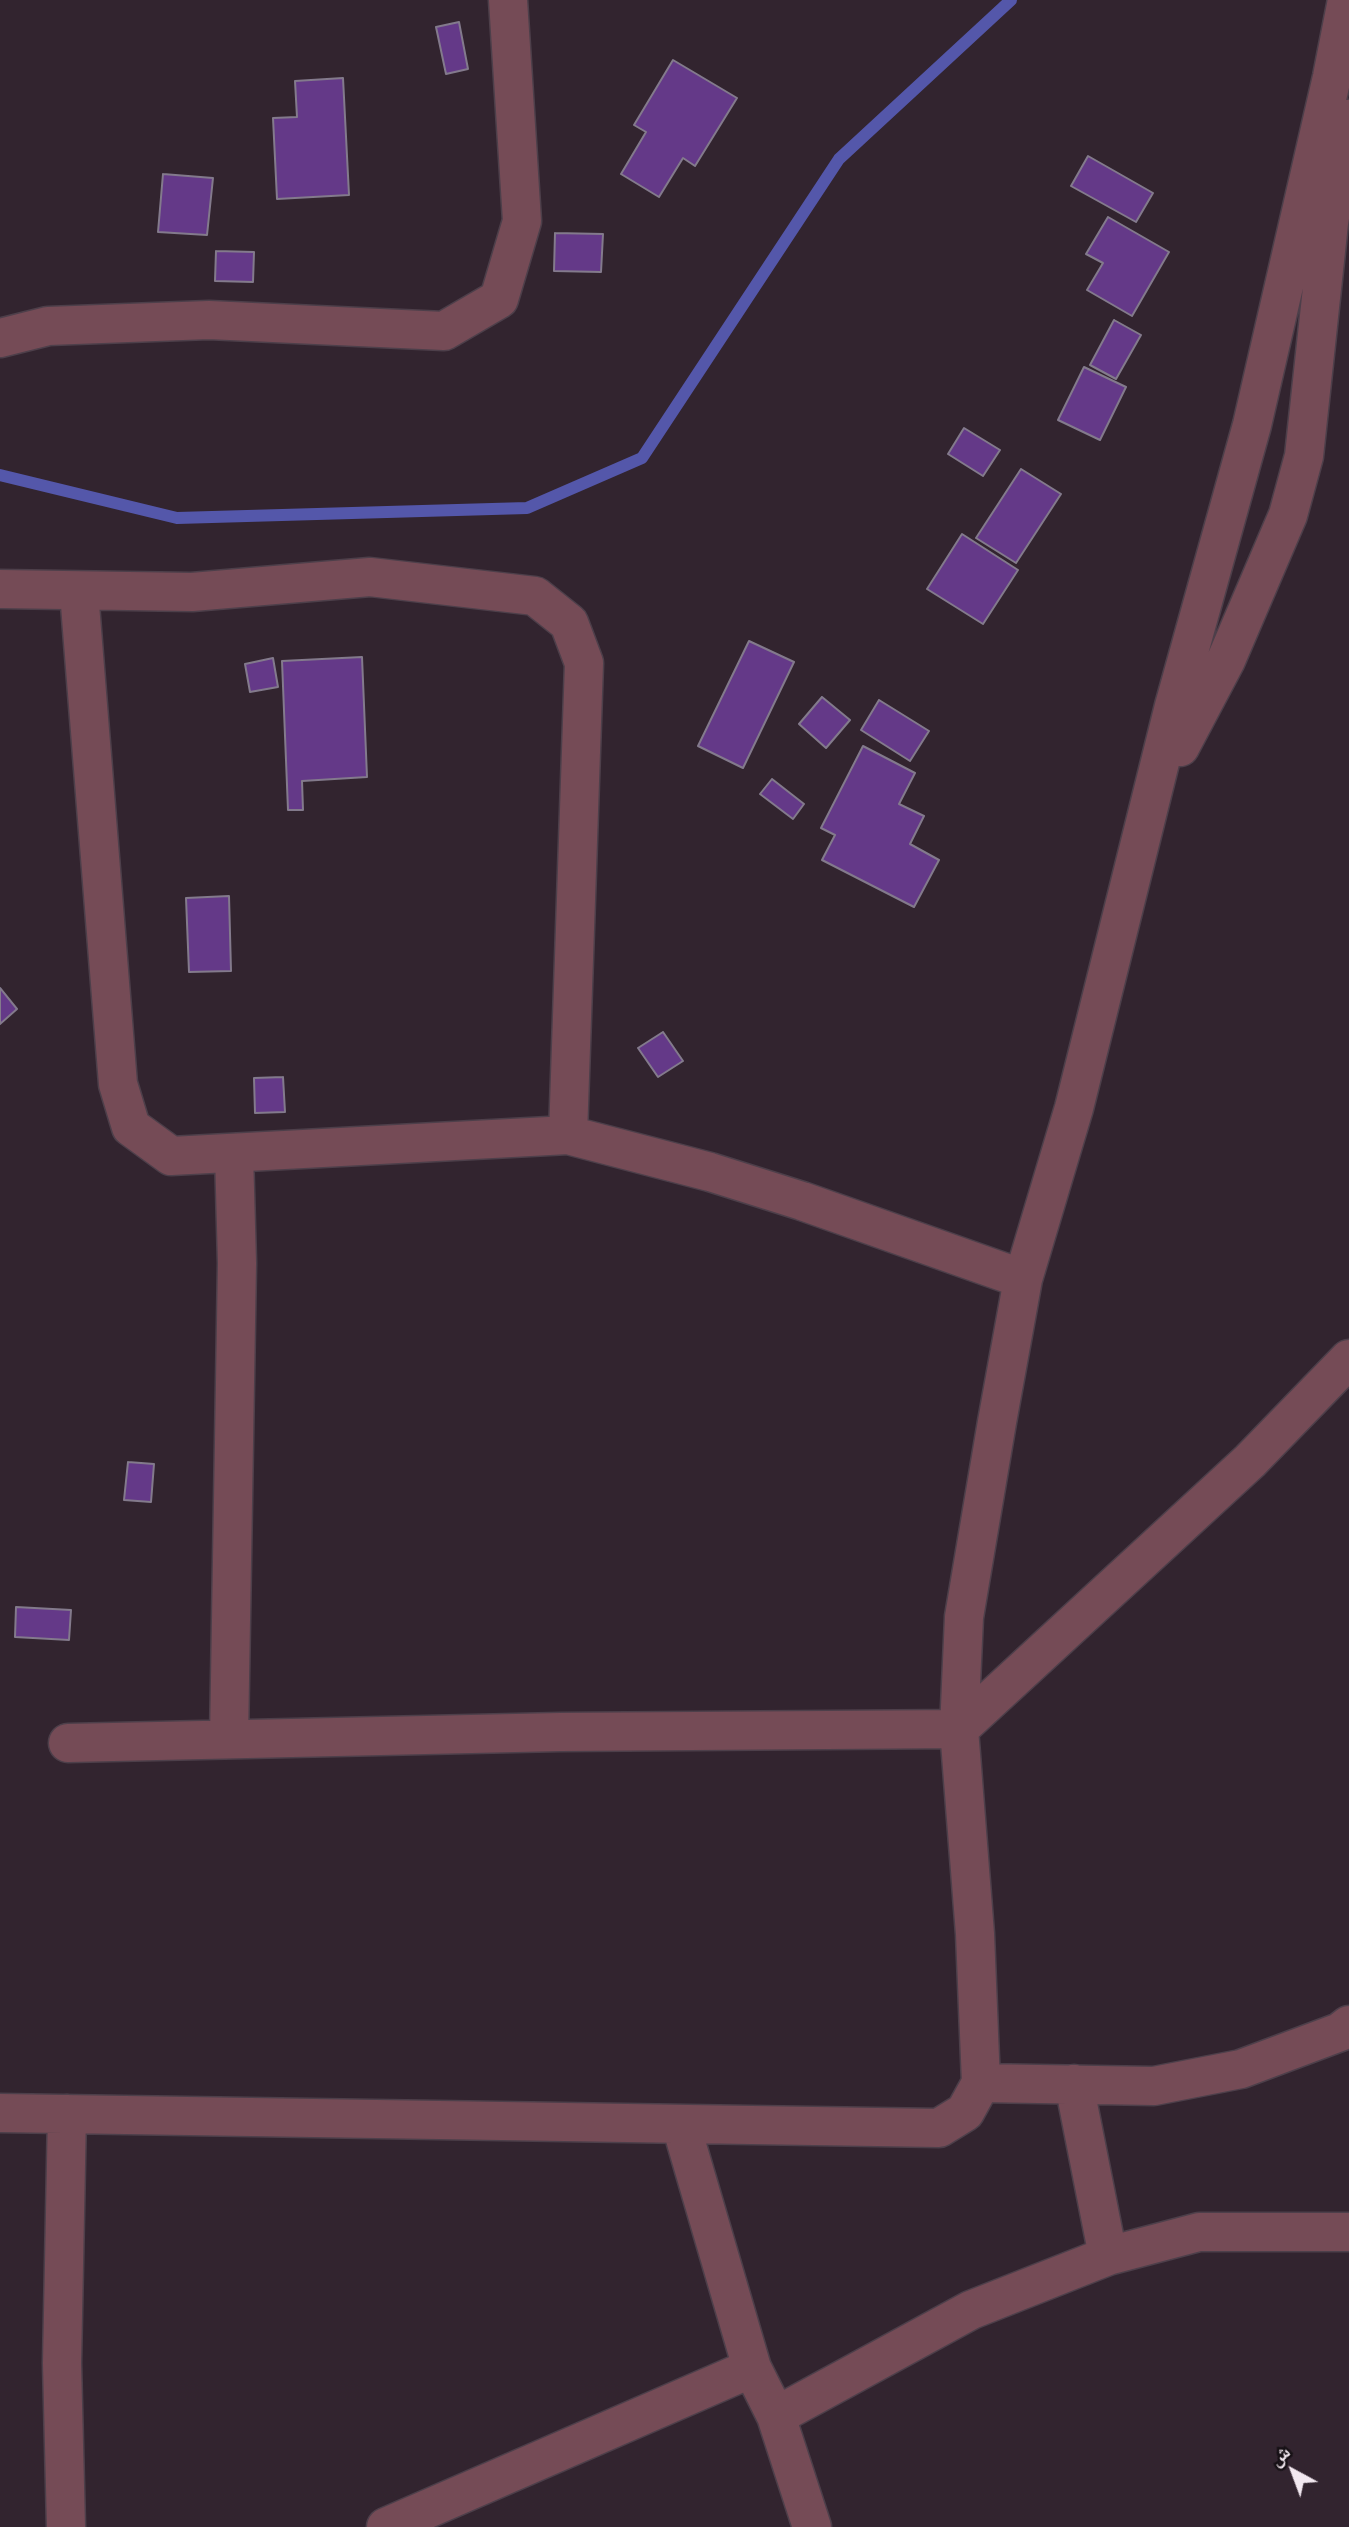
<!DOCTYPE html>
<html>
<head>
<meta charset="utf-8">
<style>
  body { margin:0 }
  #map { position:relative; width:1349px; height:2527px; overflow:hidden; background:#32242f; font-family:Ubuntu,"Noto Naskh Arabic",sans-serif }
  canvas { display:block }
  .north { position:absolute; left:1258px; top:2436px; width:70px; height:70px; -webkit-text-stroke:5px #161015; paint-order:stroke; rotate:319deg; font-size:19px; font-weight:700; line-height:28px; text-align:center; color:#f2e8f0 }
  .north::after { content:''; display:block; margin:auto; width:24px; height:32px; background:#f2e8f0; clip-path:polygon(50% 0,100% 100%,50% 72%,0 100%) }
</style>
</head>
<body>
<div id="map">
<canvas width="1349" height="2527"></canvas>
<div class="north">ش</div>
</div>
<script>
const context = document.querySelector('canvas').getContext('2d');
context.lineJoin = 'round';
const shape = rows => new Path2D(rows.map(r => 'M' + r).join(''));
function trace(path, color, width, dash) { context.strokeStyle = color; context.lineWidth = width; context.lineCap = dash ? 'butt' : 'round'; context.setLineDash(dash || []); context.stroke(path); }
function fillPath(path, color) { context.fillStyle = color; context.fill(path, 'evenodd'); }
const stream = shape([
  [0,475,177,518,527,508,642,458,839,159,1011,0]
]);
const building = shape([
  [459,22,468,69,446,74,436,27,459,22],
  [673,60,737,98,695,166,683,158,659,197,621,174,646,132,634,125,673,60],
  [343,78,349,195,277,199,273,118,297,117,295,81,343,78],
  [1088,156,1153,193,1136,222,1071,186,1088,156],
  [163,174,213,178,207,235,158,232,163,174],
  [1108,217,1169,252,1132,316,1087,290,1103,263,1086,254,1108,217],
  [555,233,603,234,601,272,554,271,555,233],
  [216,251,254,252,253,282,215,281,216,251],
  [1114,320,1141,335,1116,379,1090,365,1114,320],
  [1084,367,1126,387,1100,440,1058,420,1084,367],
  [964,428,1000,450,983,476,948,454,964,428],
  [1021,469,1061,494,1016,563,976,538,1021,469],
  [962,534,1018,570,983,624,927,589,962,534],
  [749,641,794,662,743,768,698,746,749,641],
  [362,657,367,777,302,781,303,810,288,810,282,661,362,657],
  [273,658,278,687,250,692,245,664,273,658],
  [822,697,850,720,826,748,799,724,822,697],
  [879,700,929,731,910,761,861,730,879,700],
  [863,746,915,773,899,804,924,816,910,844,939,860,914,907,822,860,835,835,821,828,863,746],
  [772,779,804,804,793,819,760,794,772,779],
  [229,896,231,971,189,972,186,898,229,896],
  [0,988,17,1009,0,1024,0,988],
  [663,1032,683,1061,658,1077,638,1048,663,1032],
  [283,1077,285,1112,255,1113,254,1078,283,1077],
  [128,1462,154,1464,151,1502,124,1500,128,1462],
  [16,1607,71,1610,69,1640,15,1637,16,1607]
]);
const minor = shape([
  [0,338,48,326,209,320,444,331,499,299,522,221,508,0],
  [0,589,192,592,370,577,535,596,569,623,584,663,568,1135],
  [79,592,118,1084,131,1127,171,1156,568,1135,710,1172,802,1201,1023,1279],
  [1180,747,1226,660,1288,515,1304,456,1329,223,1347,119],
  [229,1739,237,1263,234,1153],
  [68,1743,560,1732,959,1729,1250,1461,1349,1359],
  [981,2083,1154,2086,1241,2069,1340,2032,1349,2025],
  [1074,2084,1108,2256],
  [0,2113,939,2128,965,2112,981,2083,975,1934,959,1729,964,1617,997,1422,1023,1279,1074,1108,1174,706,1252,425,1332,77,1347,0],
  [681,2125,752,2368,776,2416,812,2527],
  [776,2416,971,2310,1108,2256,1199,2232,1349,2232],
  [66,2527,62,2363,67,2114],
  [386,2527,752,2368]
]);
trace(stream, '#5457aa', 12);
fillPath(building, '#643988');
trace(building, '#837a8c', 2);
trace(minor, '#4d3f4a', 41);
trace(minor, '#754b56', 38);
</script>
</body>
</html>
